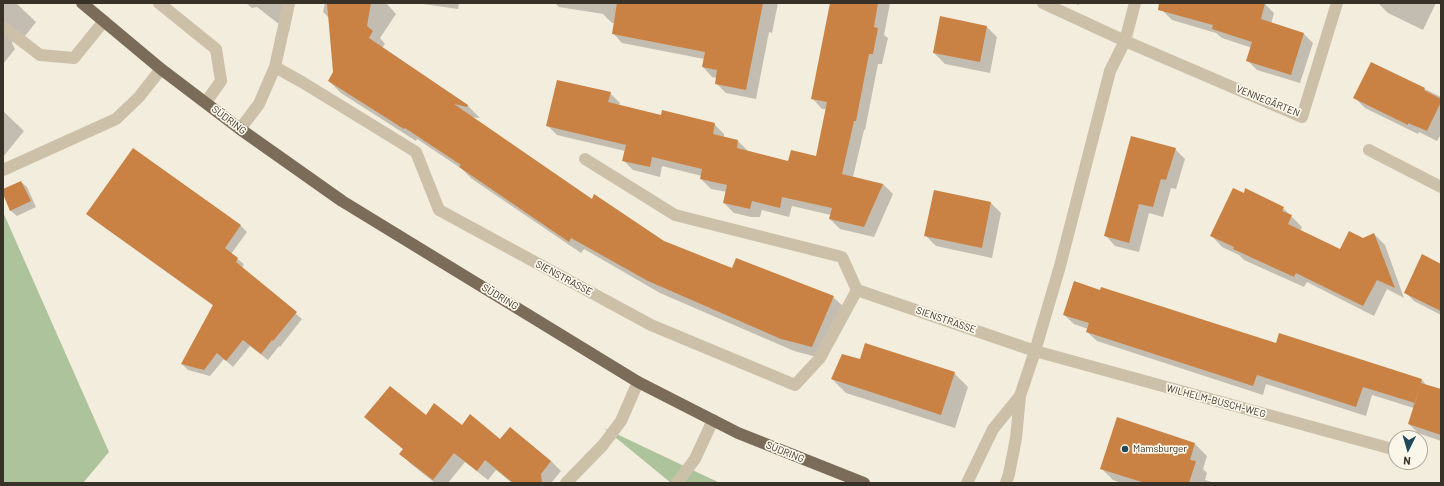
<!DOCTYPE html>
<html>
<head>
<meta charset="utf-8">
<style>
  body { margin:0 }
  #map { position:relative; width:1444px; height:486px; overflow:hidden; background:#f3eddd; font-family:Barlow,sans-serif }
  canvas { display:block }
  .frame { position:absolute; inset:0; border:4px solid #383128; pointer-events:none }
  .north { position:absolute; left:1388px; top:430px; width:40px; height:40px; box-sizing:border-box; background:#faf6e9; border:1px solid #aca79c; border-radius:50%; rotate:185deg; font-size:11px; font-weight:700; line-height:16px; text-align:center; color:#383128 }
  .north::after { content:''; display:block; margin:auto; width:14px; height:18px; background:#1d495b; clip-path:polygon(50% 0,100% 100%,50% 72%,0 100%) }
</style>
</head>
<body>
<div id="map">
<canvas width="1444" height="486"></canvas>
<div class="frame"></div>
<div class="north">N</div>
</div>
<script>
const context = document.querySelector('canvas').getContext('2d');
context.lineJoin = 'round';
function fillPath(path, color) { context.fillStyle = color; context.fill(path, 'evenodd'); }
const shape = rows => new Path2D(rows.map(r => 'M' + r).join(''));
function trace(path, color, width, dash) { context.strokeStyle = color; context.lineWidth = width; context.lineCap = dash ? 'butt' : 'round'; context.setLineDash(dash || []); context.stroke(path); }
function label(font, color, halo, rows, align = 'center') {
  context.font = font + ' Barlow,sans-serif'; context.lineWidth = 3.5; context.setLineDash([]); context.textBaseline = 'middle'; context.strokeStyle = halo; context.fillStyle = color; for (const [text, x, y, turn = 0] of rows) {
    context.save(); context.translate(x, y); context.rotate((+turn || 0) * Math.PI / 180); context.textAlign = isNaN(turn) ? turn : align; if (halo) context.strokeText(text, 0, 0); context.fillText(text, 0, 0); context.restore();
  }
}
const green = shape([
  [3,212,109,452,83,483,3,483],
  [604,428,720,483,671,483]
]);
const shadow = shape([
  [3,3,16,3,36,22,25,36,14,38,12,43,15,49,3,64],
  [246,3,295,3,289,32,257,7,252,8],
  [325,3,386,3,396,14,380,38,385,44,382,48,468,106,480,118,471,117,593,200,663,242,732,270,833,297,846,309,824,359,794,351,660,293,584,249,581,253,472,179,462,169,417,139,416,141,341,93,329,81,334,72,329,18,323,12],
  [416,3,459,3,458,9],
  [555,3,778,3,772,33,769,32,756,99,726,93,716,83,717,78,712,77,703,67,704,59,622,43,613,33,615,23,612,23,603,14,559,7],
  [831,3,890,3,884,35,888,38,882,64,878,64,865,130,864,130,853,177,883,184,893,194,874,237,840,229,830,219,831,215,792,206,789,217,762,210,760,217,751,217,734,213,724,203,727,192,711,189,701,179,702,176,662,166,660,177,633,170,623,160,625,151,557,135,547,125,610,93,620,103,619,106,661,116,714,124,724,134,724,137,738,141,748,151,789,162,817,157,827,109,822,109,813,99],
  [1072,3,1079,3,1079,5],
  [1165,3,1265,4,1274,13,1271,24,1304,34,1313,43,1300,83,1257,70,1248,61,1252,48,1222,38,1216,33,1172,20,1163,11],
  [1378,3,1436,3,1423,30,1388,13],
  [986,26,997,37,990,73,945,64,934,53],
  [1371,63,1441,97,1441,137,1440,136,1437,141,1419,132,1418,134,1365,108,1355,98],
  [3,111,24,131,3,157],
  [1175,149,1185,159,1176,189,1171,188,1163,217,1149,213,1139,252,1115,246,1106,236],
  [134,150,241,226,247,232,231,254,244,264,242,268,302,319,280,347,279,346,268,360,250,346,233,367,224,359,210,376,188,370,182,364,214,306,94,220,88,214],
  [21,182,27,187,36,207,17,216,11,211,5,198],
  [990,202,1001,213,992,258,936,246,925,235],
  [1283,208,1302,227,1300,231,1340,250,1374,234,1385,245,1404,298,1387,289,1374,316,1307,282,1304,287,1244,260,1239,255,1222,247,1212,236],
  [1441,265,1441,315,1414,301,1405,292],
  [1064,315,1277,344,1422,380,1427,386,1441,390,1441,441,1418,433,1409,424,1414,408,1372,395,1366,416,1266,384,1263,395,1097,341,1087,332,1088,329,1074,324],
  [860,360,954,373,968,387,955,428,846,393,832,379],
  [426,416,462,426,500,441,551,461,561,471,551,483,512,483,496,470,488,480,465,462,448,483,435,483,411,464,401,454,404,450,376,427,366,417],
  [1195,444,1207,456,1203,469,1207,473,1205,480,1215,483,1121,483,1113,480,1101,468]
]);
const building = shape([
  [327,3,371,3,367,26,373,31,369,38,468,105,467,107,454,104,592,199,594,194,664,241,732,268,736,258,834,296,812,347,781,339,648,281,571,238,569,242,459,167,461,165,405,128,404,129,328,81,333,72],
  [617,3,763,3,746,90,715,84,717,70,702,67,705,52,612,34],
  [830,3,878,3,874,27,878,28,873,54,869,54,856,121,854,121,842,174,883,184,864,227,829,219,832,208,782,197,780,208,752,201,750,209,723,203,727,185,700,179,702,169,652,157,650,167,622,161,626,145,546,126,557,80,611,92,608,102,661,115,662,110,715,123,713,134,738,140,737,148,788,161,791,150,816,156,827,102,811,99],
  [1159,3,1265,3,1261,19,1304,33,1291,75,1246,61,1252,42,1212,29,1213,25,1158,10],
  [940,16,987,26,980,62,933,53],
  [1371,62,1425,88,1424,90,1441,99,1441,102,1427,131,1408,123,1408,125,1353,98],
  [1131,136,1176,148,1166,180,1161,179,1153,207,1139,204,1129,243,1104,236],
  [133,148,241,225,225,248,238,258,236,262,297,312,273,341,272,340,261,354,243,340,226,361,217,353,204,370,181,364,213,305,86,214],
  [21,181,31,201,10,211,3,194,3,189],
  [1233,188,1244,193,1245,188,1284,207,1282,211,1292,215,1288,224,1340,249,1349,231,1363,238,1374,233,1395,288,1377,280,1363,306,1296,273,1294,277,1233,249,1234,247,1210,236],
  [934,190,991,202,982,248,924,236],
  [1422,254,1441,264,1441,311,1404,293],
  [1074,281,1100,290,1101,287,1276,343,1279,333,1422,379,1415,403,1363,387,1356,407,1257,375,1253,386,1086,332,1089,323,1063,315],
  [865,343,955,372,941,415,831,379,842,354,860,359],
  [1421,383,1441,389,1441,435,1408,424],
  [390,386,426,415,434,403,462,425,470,414,500,439,510,427,551,461,541,474,542,483,513,483,485,460,477,471,454,453,433,480,399,454,403,449,364,417],
  [1117,417,1195,443,1190,460,1196,461,1189,483,1145,483,1100,469]
]);
const minor = shape([
  [159,3,216,49,221,81,206,102],
  [1043,3,1125,41,1302,117,1337,3],
  [6,29,40,55,74,58,104,21],
  [275,67,302,82,416,152,439,210,651,325,795,385,820,358,857,290],
  [240,129,259,104,275,67,289,3],
  [1369,150,1441,187],
  [585,159,675,215,842,257,857,290,1035,351,1396,450],
  [3,170,116,119,139,97,161,69],
  [566,483,603,445,621,421,638,382],
  [677,483,695,459,713,420],
  [967,483,993,429,1020,396],
  [1006,483,1009,474,1016,438,1020,396,1035,351,1060,266,1110,71,1125,41,1135,3]
]);
const major = shape([
  [82,3,161,69,240,129,342,201,638,382,738,433,864,483]
]);
const markers = [
  [1125,449,4,"#1d495b"]
];
const streetNames = [
  ["VENNEGÄRTEN",1268,101,22],
  ["SÜDRING",229,120,37],
  ["SIENSTRASSE",564,278,28],
  ["SÜDRING",500,297,31],
  ["SIENSTRASSE",946,320,19],
  ["WILHELM-BUSCH-WEG",1216,401,15],
  ["SÜDRING",785,452,22]
];
const poiNames = [
  ["Mamsburger",1133,449]
];
fillPath(green, '#adc39c');
fillPath(shadow, '#0003');
fillPath(building, '#c98244');
trace(minor, '#ccc0a8', 12);
trace(major, '#7b6c59', 12);
for (const [x, y, r, color] of markers) { const dot = new Path2D(); dot.arc(x, y, r, 0, 2 * Math.PI); context.fillStyle = color; context.fill(dot); trace(dot, '#faf6e9', 1.5); }
label('10px', '#383128', '#faf6e9', streetNames);
label('10px', '#383128', '#faf6e9', poiNames, 'left');
</script>
</body>
</html>
